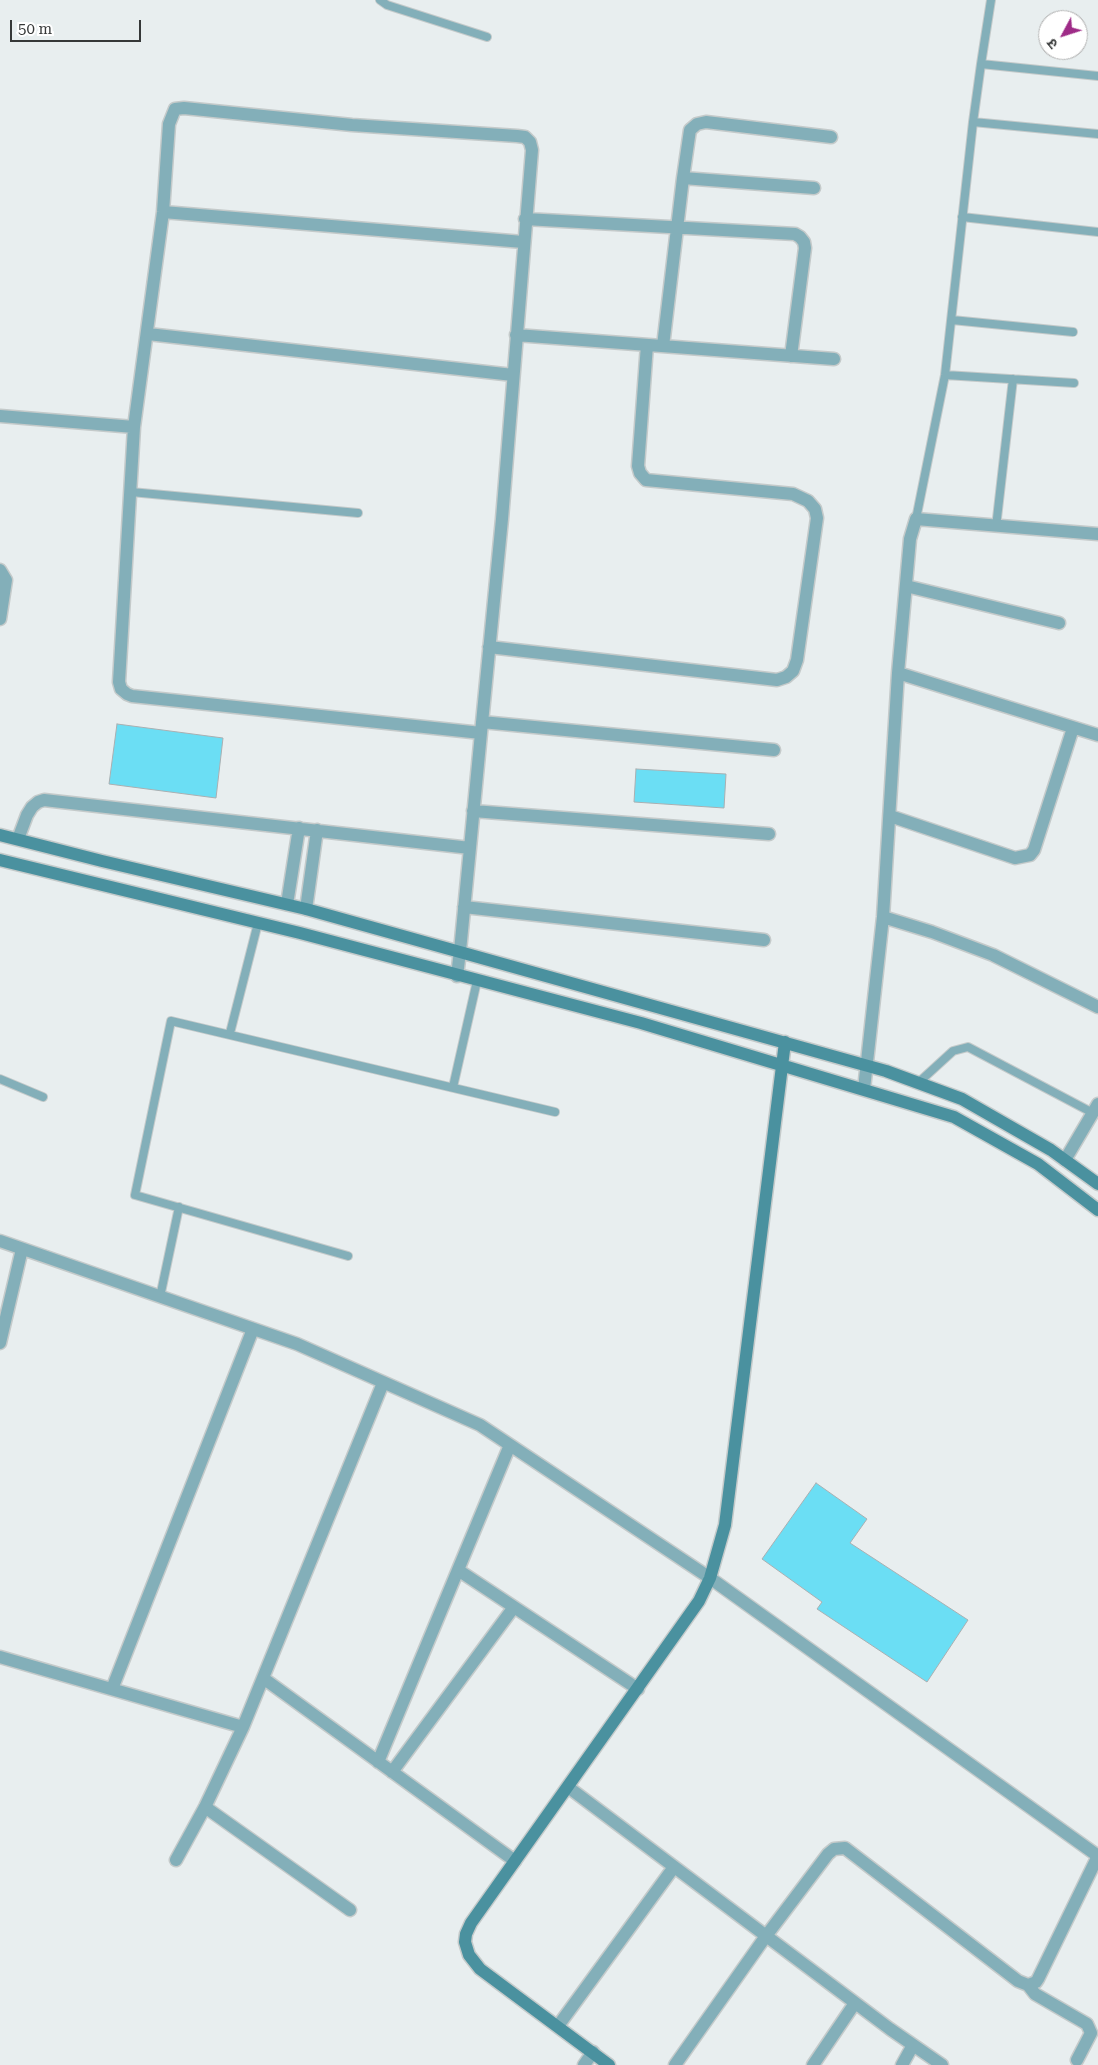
<!DOCTYPE html>
<html>
<head>
<meta charset="utf-8">
<style>
  body { margin:0 }
  #map { position:relative; width:1098px; height:2065px; overflow:hidden; background:#e8eeef; font-family:"Roboto Serif","Noto Sans Devanagari",serif }
  canvas { display:block }
  .north { position:absolute; left:1038px; top:10px; width:50px; height:50px; box-sizing:border-box; background:#fff; border:1px solid #afafaf; border-radius:50%; rotate:230deg; font-size:14px; font-weight:700; line-height:20px; text-align:center; color:#363838 }
  .north::after { content:''; display:block; margin:auto; width:18px; height:22px; background:#9e2b87; clip-path:polygon(50% 0,100% 100%,50% 72%,0 100%) }
  .scale { position:absolute; left:10px; top:20px; width:131px; height:22px; box-sizing:border-box; border:2px solid #363838; border-top:0; padding-left:6px; font-size:15px; line-height:18px; white-space:nowrap; color:#363838; -webkit-text-stroke:4px #fff; paint-order:stroke }
</style>
</head>
<body>
<div id="map">
<canvas width="1098" height="2065"></canvas>
<div class="north">उ</div>
<div class="scale">50 m</div>
</div>
<script>
const context = document.querySelector('canvas').getContext('2d');
context.lineJoin = 'round';
function fillPath(path, color) { context.fillStyle = color; context.fill(path, 'evenodd'); }
const shape = rows => new Path2D(rows.map(r => 'M' + r).join(''));
function trace(path, color, width, dash) { context.strokeStyle = color; context.lineWidth = width; context.lineCap = dash ? 'butt' : 'round'; context.setLineDash(dash || []); context.stroke(path); }
const building = shape([
  [117,724,223,738,216,798,109,784,117,724],
  [636,769,726,774,724,808,634,802,636,769],
  [816,1483,867,1519,850,1543,968,1620,927,1682,817,1609,822,1602,762,1559,816,1483]
]);
const lane = shape([
  [380,0,387,5,487,37],
  [991,0,981,64,1098,76],
  [973,122,1098,134],
  [962,217,1098,232],
  [952,320,1073,332],
  [945,375,1074,383],
  [131,492,358,513],
  [916,519,945,375,973,122,981,64],
  [996,527,1013,379],
  [230,1033,258,923],
  [0,1079,43,1097],
  [918,1083,953,1051,968,1047,1093,1113],
  [453,1087,477,981],
  [348,1256,135,1195,171,1021,555,1112],
  [160,1297,179,1207]
]);
const street = shape([
  [683,178,814,188],
  [163,212,523,242],
  [525,219,795,234,800,237,804,242,805,248,791,356],
  [148,334,513,375],
  [516,335,834,359],
  [663,346,683,178,690,130,697,124,706,122,831,137],
  [0,416,134,427],
  [0,570,6,580,0,619],
  [906,586,1059,623],
  [489,647,777,680,786,677,793,671,797,660,817,518,815,509,808,501,793,494,646,480,640,473,638,466,647,345],
  [898,673,1098,735],
  [482,722,774,750],
  [473,811,769,834],
  [890,816,1015,858,1030,855,1034,850,1073,728],
  [18,839,27,815,32,807,38,802,44,800,470,848],
  [287,904,299,828],
  [464,907,764,940],
  [306,909,317,830],
  [883,917,932,932,993,955,1098,1007],
  [457,976,460,951,470,848,481,733,502,519,532,150,530,142,525,137,517,136,352,125,184,108,175,109,169,124,163,212,134,427,119,682,121,689,127,694,132,696,481,733],
  [864,1089,883,917,898,673,910,539,916,519,1098,534],
  [1065,1160,1098,1104],
  [0,1241,297,1344,480,1425,710,1578,1098,1856],
  [0,1343,22,1249],
  [458,1570,638,1689],
  [0,1657,243,1727],
  [263,1678,515,1861],
  [112,1689,253,1329],
  [378,1762,510,1445],
  [392,1772,514,1607],
  [568,1787,890,2029,942,2065],
  [205,1807,350,1910],
  [176,1860,205,1807,243,1727,383,1383],
  [1028,1985,1035,1994,1087,2024,1091,2033,1077,2060],
  [558,2026,674,1867],
  [584,2065,593,2052],
  [675,2065,766,1936,828,1854,834,1849,845,1848,1018,1981,1028,1985,1036,1982,1038,1979,1098,1856],
  [813,2065,855,2003],
  [902,2065,913,2045]
]);
const secondary = shape([
  [0,835,102,861,306,909,886,1071,962,1099,1051,1150,1098,1184],
  [0,860,300,933,641,1023,954,1117,1038,1164,1098,1210],
  [609,2065,480,1969,469,1955,465,1942,466,1934,471,1923,699,1601,710,1578,725,1525,785,1042]
]);
fillPath(building, '#6bdef4');
trace(building, '#aaafb1', 1);
trace(lane, '#c4caca', 10);
trace(street, '#c4caca', 15);
trace(secondary, '#c4caca', 15);
trace(lane, '#83afb9', 8);
trace(street, '#83afb9', 12);
trace(secondary, '#4a919f', 12);
</script>
</body>
</html>
